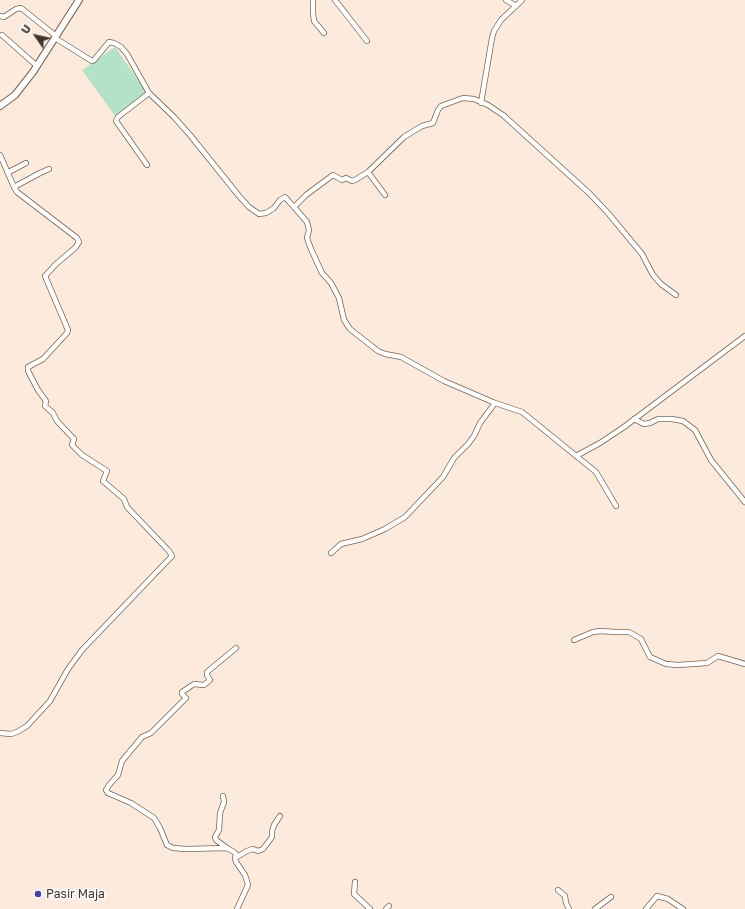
<!DOCTYPE html>
<html>
<head>
<meta charset="utf-8">
<style>
  body { margin:0 }
  #map { position:relative; width:745px; height:909px; overflow:hidden; background:#fcebdc; font-family:"Golos Text",sans-serif }
  canvas { display:block }
  .north { position:absolute; left:16px; top:16px; width:40px; height:40px; -webkit-text-stroke:3px #fcfcfc; paint-order:stroke; rotate:304deg; font-size:11px; font-weight:700; line-height:16px; text-align:center; color:#40352b }
  .north::after { content:''; display:block; margin:auto; width:14px; height:18px; background:#40352b; clip-path:polygon(50% 0,100% 100%,50% 72%,0 100%) }
</style>
</head>
<body>
<div id="map">
<canvas width="745" height="909"></canvas>
<div class="north">U</div>
</div>
<script>
const context = document.querySelector('canvas').getContext('2d');
context.lineJoin = 'round';
function fillPath(path, color) { context.fillStyle = color; context.fill(path, 'evenodd'); }
const shape = rows => new Path2D(rows.map(r => 'M' + r).join(''));
function trace(path, color, width, dash) { context.strokeStyle = color; context.lineWidth = width; context.lineCap = dash ? 'butt' : 'round'; context.setLineDash(dash || []); context.stroke(path); }
function label(font, color, halo, rows, align = 'center') {
  context.font = font + ' "Golos Text",sans-serif'; context.lineWidth = 3; context.setLineDash([]); context.textBaseline = 'middle'; context.strokeStyle = halo; context.fillStyle = color; for (const [text, x, y, turn = 0] of rows) {
    context.save(); context.translate(x, y); context.rotate((+turn || 0) * Math.PI / 180); context.textAlign = isNaN(turn) ? turn : align; if (halo) context.strokeText(text, 0, 0); context.fillText(text, 0, 0); context.restore();
  }
}
const green = shape([
  [115,47,147,93,115,116,82,70]
]);
const minor = shape([
  [313,0,313,13,314,21,324,33],
  [335,0,367,41],
  [506,0,516,6],
  [0,16,4,17,16,9,21,8,56,36],
  [2,35,37,66],
  [55,38,92,61,94,60,109,42,114,43,121,47,127,54,149,93,174,117,190,135,239,196,249,207,259,214,266,213,274,208,280,200,285,197,294,207,306,195,333,175,342,180,346,178,352,181,355,180,368,172,404,137,422,126,433,123,438,110,441,106,463,98,474,99,488,105,503,115,589,193,608,213,642,254,653,275,661,284,676,295],
  [481,103,492,38,494,31,501,20,522,0],
  [0,155,14,187,17,192,77,238,79,242,75,248,56,264,45,276,68,330,67,333,43,359,28,367,28,371,38,390,46,401,45,406,53,413,57,421,74,439,72,445,82,455,107,471,103,481,124,499,127,507,169,551,172,556,82,650,68,669,50,701,27,726,17,732,11,734,0,733],
  [147,165,116,121,118,117,149,93],
  [9,172,26,163],
  [368,172,385,195],
  [14,187,40,173,49,169],
  [294,207,307,222,309,230,307,238,311,249,322,273,331,283,339,298,344,320,350,329,378,351,385,354,401,357,444,381,495,403,522,412,596,472,616,506],
  [634,419,644,424,650,423,658,419,672,419,683,421,695,430,711,460,745,502],
  [576,456,600,443,624,427,745,336],
  [331,553,341,544,362,539,385,529,405,517,443,477,454,458,468,444,474,436,480,423,495,403],
  [574,640,593,632,601,631,615,632,629,632,641,639,650,657,666,664,678,665,707,663,718,656,745,664],
  [236,648,207,672,207,675,210,680,204,685,194,684,182,692,182,694,186,698,151,733,142,737,122,761,118,775,109,785,106,790,108,793,131,803,154,818,160,828,167,845,173,848,186,849,227,848,234,852,236,854,235,858,236,862,245,875,248,885,237,909],
  [223,796,224,802,220,813,219,830,215,837,216,840,227,848],
  [235,858,247,851,253,849,258,851,263,849,272,837,272,831,274,825,280,816],
  [355,882,354,894,370,909],
  [558,890,565,896,566,903,569,909],
  [386,909,389,906],
  [595,909,611,897],
  [646,909,657,896,668,899,683,909]
]);
const secondary = shape([
  [0,106,15,95,33,72,79,0]
]);
const markers = [
  [38,894,4,"#4540b6"]
];
const poiNames = [
  ["Pasir Maja",46,894]
];
fillPath(green, '#b4e2c9');
trace(minor, '#7a634c', 6);
trace(secondary, '#7a634c', 8);
trace(minor, '#fff', 4.5);
trace(secondary, '#fff', 6);
for (const [x, y, r, color] of markers) { const dot = new Path2D(); dot.arc(x, y, r, 0, 2 * Math.PI); context.fillStyle = color; context.fill(dot); trace(dot, '#fcfcfc', 1.5); }
label('12px', '#40352b', '#fcfcfc', poiNames, 'left');
</script>
</body>
</html>
